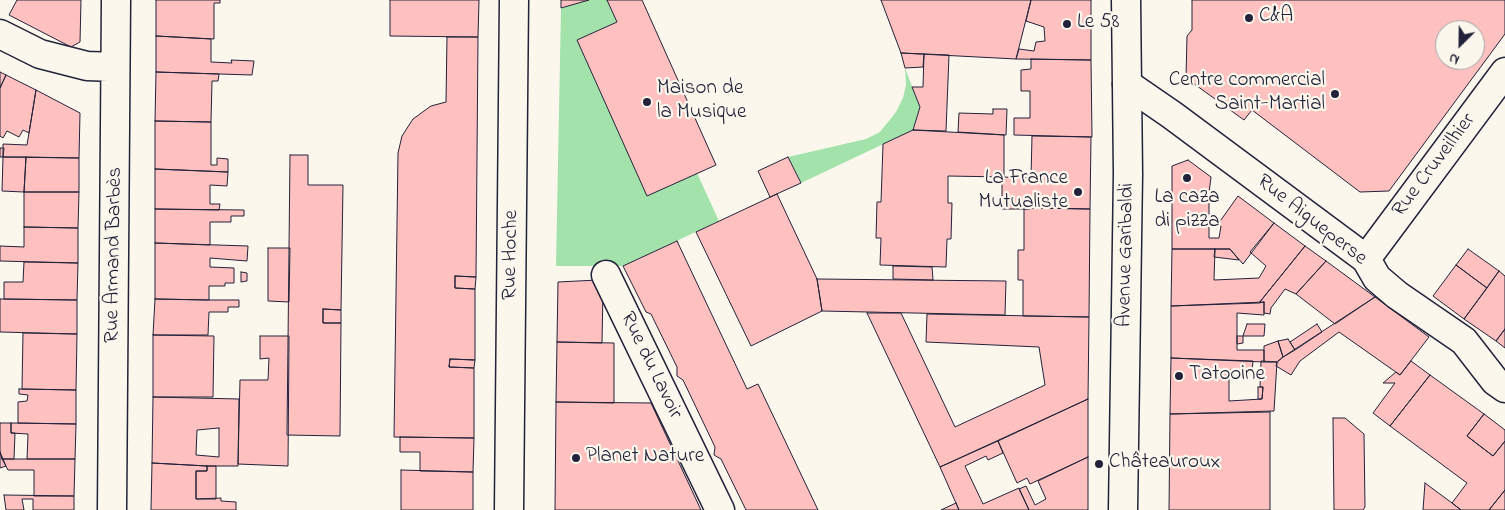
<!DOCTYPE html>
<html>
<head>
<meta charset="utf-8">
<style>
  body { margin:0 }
  #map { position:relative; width:1505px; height:510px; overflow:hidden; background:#fbf7ec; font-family:"Indie Flower",sans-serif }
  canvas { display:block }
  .north { position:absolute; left:1435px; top:20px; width:50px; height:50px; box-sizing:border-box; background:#fbf7ec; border:1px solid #a4a2a5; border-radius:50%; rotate:203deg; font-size:14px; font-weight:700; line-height:20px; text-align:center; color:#22223b }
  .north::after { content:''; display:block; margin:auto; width:18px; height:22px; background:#22223b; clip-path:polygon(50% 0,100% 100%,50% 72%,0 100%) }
</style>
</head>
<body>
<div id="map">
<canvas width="1505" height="510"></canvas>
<div class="north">N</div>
</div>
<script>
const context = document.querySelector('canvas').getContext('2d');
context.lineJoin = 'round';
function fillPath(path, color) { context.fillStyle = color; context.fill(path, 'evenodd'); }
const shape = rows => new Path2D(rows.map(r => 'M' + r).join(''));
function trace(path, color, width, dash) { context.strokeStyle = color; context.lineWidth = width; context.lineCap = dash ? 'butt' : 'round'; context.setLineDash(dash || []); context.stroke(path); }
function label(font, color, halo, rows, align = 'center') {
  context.font = font + ' "Indie Flower",sans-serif'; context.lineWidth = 4.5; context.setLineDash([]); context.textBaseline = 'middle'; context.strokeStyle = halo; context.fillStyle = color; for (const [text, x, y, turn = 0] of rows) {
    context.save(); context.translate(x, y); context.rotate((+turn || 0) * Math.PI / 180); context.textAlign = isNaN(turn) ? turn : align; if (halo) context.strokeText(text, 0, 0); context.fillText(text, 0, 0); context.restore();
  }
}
const green = shape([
  [589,0,607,0,617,22,577,40,647,195,697,173,719,221,623,266,556,266,561,8],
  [905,68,920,107,913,130,801,183,788,157,866,139,880,132,896,112,903,98,906,85]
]);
const building = shape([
  [17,0,81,0,80,42,71,47,9,15,17,0],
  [156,0,220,0,220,3,214,3,214,39,156,36,156,0],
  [390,0,479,0,478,37,390,36,390,0],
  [561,0,589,0,561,8,561,0],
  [607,0,642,0,716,165,647,196,577,40,617,22,607,0],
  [881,0,1031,0,1016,59,901,53,881,0],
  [1031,0,1091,0,1091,60,1016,59,1019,49,1034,51,1036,42,1045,41,1044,27,1026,21,1031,0],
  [1192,0,1505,0,1505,34,1389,191,1360,192,1252,110,1244,120,1186,78,1187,36,1192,30,1192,0],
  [1445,30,1475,30,1475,60,1445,60,1445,30],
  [156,36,211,39,211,62,232,63,231,60,254,61,252,75,156,72,156,36],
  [447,37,478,37,476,277,455,276,455,288,475,289,475,360,450,359,449,367,474,368,474,438,394,437,398,153,402,136,413,119,431,106,446,102,447,37],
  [901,53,924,54,923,67,905,68,901,53],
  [924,54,949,55,946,131,913,130,920,107,912,87,923,87,924,54],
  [1031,59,1091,60,1092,137,1014,135,1014,118,1030,118,1030,91,1021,91,1021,70,1031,69,1031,59],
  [0,72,6,75,0,88,0,72],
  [156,72,219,74,218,81,212,81,211,122,155,121,156,72],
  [6,75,36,90,29,133,23,130,19,137,7,131,3,138,0,136,0,88,6,75],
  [36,90,80,113,79,158,3,157,3,144,27,145,36,90],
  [993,109,1007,109,1006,135,958,132,959,113,993,114,993,109],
  [155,121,211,122,211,165,217,165,217,158,228,159,228,172,155,169,155,121],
  [913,130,1004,135,1004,177,948,176,948,203,952,203,951,239,947,239,946,267,880,265,881,238,876,238,877,202,881,202,883,144,913,130],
  [1032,136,1091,137,1090,209,1031,208,1030,209,1002,209,1002,177,1031,178,1032,136],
  [0,148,4,148,3,157,0,157,0,148],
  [290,155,308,155,308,185,343,185,341,310,323,309,323,323,341,323,340,436,287,435,290,155],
  [3,157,26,157,24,192,2,191,3,157],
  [26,157,79,158,79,192,24,192,26,157],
  [788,157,801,183,770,197,758,171,788,157],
  [1188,160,1211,177,1209,193,1209,238,1219,238,1221,226,1218,224,1238,196,1274,223,1243,264,1230,249,1172,249,1172,166,1188,160],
  [155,169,228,172,227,186,210,185,210,204,220,204,219,210,155,209,155,169],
  [24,192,79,192,78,228,24,227,24,192],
  [777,194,817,279,822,311,751,346,696,232,777,194],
  [1031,208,1090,209,1089,317,1023,316,1023,280,1018,280,1018,250,1024,250,1024,209,1030,209,1031,208],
  [155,209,244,210,244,216,231,216,231,222,210,222,210,245,155,243,155,209],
  [1274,223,1305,246,1259,303,1171,306,1172,249,1215,249,1214,280,1259,278,1266,266,1250,252,1274,223],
  [24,227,78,228,78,263,0,261,0,246,24,247,24,227],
  [677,241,747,389,758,384,818,510,746,510,721,459,714,455,715,447,683,380,677,376,677,367,651,314,646,312,623,266,677,241],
  [155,243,248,246,247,261,210,258,210,267,234,268,234,283,225,283,225,286,209,286,209,300,155,299,155,243],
  [1305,246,1326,261,1296,294,1285,289,1271,308,1270,314,1264,313,1264,302,1259,303,1305,246],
  [268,248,290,248,289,302,268,301,268,248],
  [1215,249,1230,249,1239,260,1214,257,1215,249],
  [1468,249,1499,271,1487,288,1456,265,1468,249],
  [1326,261,1375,297,1335,324,1296,294,1326,261],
  [24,262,78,263,77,300,4,299,4,282,23,282,24,262],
  [1456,265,1487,288,1464,319,1433,296,1456,265],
  [893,266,932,267,933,280,893,279,893,266],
  [1499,271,1505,276,1505,329,1496,341,1464,319,1499,271],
  [241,272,247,273,247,281,241,282,241,272],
  [455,276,476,277,475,289,455,288,455,276],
  [817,279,1006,281,1005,315,822,311,817,279],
  [598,280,603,290,602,343,557,342,558,282,598,280],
  [1375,297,1429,337,1400,375,1339,332,1300,361,1291,375,1276,366,1277,362,1283,357,1375,297],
  [0,299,77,300,77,334,0,332,0,299],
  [155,299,209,300,239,300,239,307,228,307,228,312,209,312,208,335,153,335,155,299],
  [1264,302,1264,315,1237,313,1237,350,1264,350,1264,362,1171,358,1171,306,1264,302],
  [323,309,341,310,341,323,323,323,323,309],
  [867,313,901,313,955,427,1045,385,1039,347,926,342,927,314,1089,317,1088,399,940,467,867,313],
  [1247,324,1265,324,1264,336,1243,336,1247,324],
  [1317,324,1322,332,1295,350,1290,342,1317,324],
  [1505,329,1505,348,1496,341,1505,329],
  [23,333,77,334,76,390,22,389,23,333],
  [153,335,214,336,213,397,153,397,153,335],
  [260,336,289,336,288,466,238,464,240,380,268,380,269,358,260,359,260,336],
  [1237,336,1243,336,1243,343,1237,344,1237,336],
  [1288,339,1295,350,1283,357,1278,341,1288,339],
  [1278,341,1283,357,1277,362,1264,362,1264,346,1278,341],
  [557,342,614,343,614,403,556,402,557,342],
  [1171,358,1253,361,1252,372,1229,370,1229,401,1262,399,1263,387,1260,387,1261,361,1277,362,1274,411,1170,414,1171,358],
  [450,359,475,360,474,368,449,367,450,359],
  [1411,361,1430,375,1390,426,1373,413,1395,383,1383,383,1396,372,1400,375,1411,361],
  [1430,375,1484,414,1467,436,1493,456,1505,441,1505,490,1489,510,1461,510,1452,503,1467,483,1390,426,1430,375],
  [1258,387,1263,387,1262,399,1258,399,1258,387],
  [19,389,76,390,76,424,18,423,18,402,27,401,28,395,19,394,19,389],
  [153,397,239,399,238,466,207,466,152,463,153,397],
  [219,428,219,457,196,455,197,430,219,428],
  [1088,399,1088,457,1030,484,1027,478,1017,483,998,441,1088,399],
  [556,402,651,403,701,510,555,510,556,402],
  [1270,412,1270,510,1169,510,1170,414,1270,412],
  [1484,414,1505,430,1505,441,1493,456,1467,436,1484,414],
  [1333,418,1345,418,1364,434,1365,507,1363,510,1334,510,1333,418],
  [0,423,11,423,11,433,15,433,14,459,2,459,0,452,0,423],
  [11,423,76,424,75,459,27,459,28,434,11,433,11,423],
  [400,437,474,438,473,472,420,471,420,452,400,452,400,437],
  [998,441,1003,453,988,460,986,456,965,466,983,504,1019,488,1029,510,959,510,940,467,998,441],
  [0,452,6,466,0,468,0,452],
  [1088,457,1088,510,1029,510,1019,489,1026,486,1035,505,1046,499,1038,481,1088,457],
  [2,459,75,459,74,496,34,496,34,470,8,470,2,459],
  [152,463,207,466,207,471,196,471,196,499,221,498,221,501,236,502,236,510,151,510,152,463],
  [207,466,216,466,216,499,196,499,196,471,207,471,207,466],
  [401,470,473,472,473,510,401,510,401,470],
  [1425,483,1452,503,1461,510,1423,510,1425,483],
  [1505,490,1505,510,1489,510,1505,490],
  [4,495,74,496,74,510,33,510,33,499,22,499,24,510,6,510,4,495],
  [956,503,959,510,941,510,956,503]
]);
const minor = shape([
  [0,34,40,54,87,66,115,67],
  [1127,84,1172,115,1366,259,1377,278,1397,295,1464,341,1495,381,1505,388],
  [1366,259,1505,72],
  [606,275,720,510],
  [112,510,116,0],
  [509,510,514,0]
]);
const major = shape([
  [1123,510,1128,174,1126,0]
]);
const markers = [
  [1249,18,5,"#22223b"],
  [1067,24,5,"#22223b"],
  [1335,94,5,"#22223b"],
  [647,102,5,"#22223b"],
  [1187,178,5,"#22223b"],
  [1078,192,5,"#22223b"],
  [1179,376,5,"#22223b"],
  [576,458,5,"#22223b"],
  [1099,464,5,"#22223b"]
];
const poiNames = [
  ["C&A",1259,18],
  ["Le 58",1077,24],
  ["Centre commercial",1325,82,"right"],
  ["Saint-Martial",1325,106,"right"],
  ["Maison de",657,90],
  ["la Musique",657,114],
  ["La France",1068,180,"right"],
  ["Mutualiste",1068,204,"right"],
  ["La caza",1187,199,"center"],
  ["di pizza",1187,223,"center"],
  ["Tatooine",1189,376],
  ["Planet Nature",586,458],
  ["Châteauroux",1109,464]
];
const streetNames = [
  ["Rue Cruveilhier",1435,166,-53],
  ["Rue Aigueperse",1311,221,38],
  ["Rue Armand Barbès",115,255,-89],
  ["Rue Hoche",512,255,-89],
  ["Avenue Garibaldi",1127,255,-89],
  ["Rue du Lavoir",650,366,64]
];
fillPath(green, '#a3e3ab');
fillPath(building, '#fec1bf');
trace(building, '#22223b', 1);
trace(minor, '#22223b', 31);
trace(major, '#22223b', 31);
trace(minor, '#fbf7ec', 28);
trace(major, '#fbf7ec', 28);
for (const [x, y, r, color] of markers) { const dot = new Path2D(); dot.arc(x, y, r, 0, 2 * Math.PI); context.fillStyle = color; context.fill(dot); trace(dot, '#fbf7ec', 2); }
label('21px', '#22223b', '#fbf7ec', poiNames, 'left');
label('21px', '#22223b', '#fbf7ec', streetNames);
</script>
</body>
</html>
